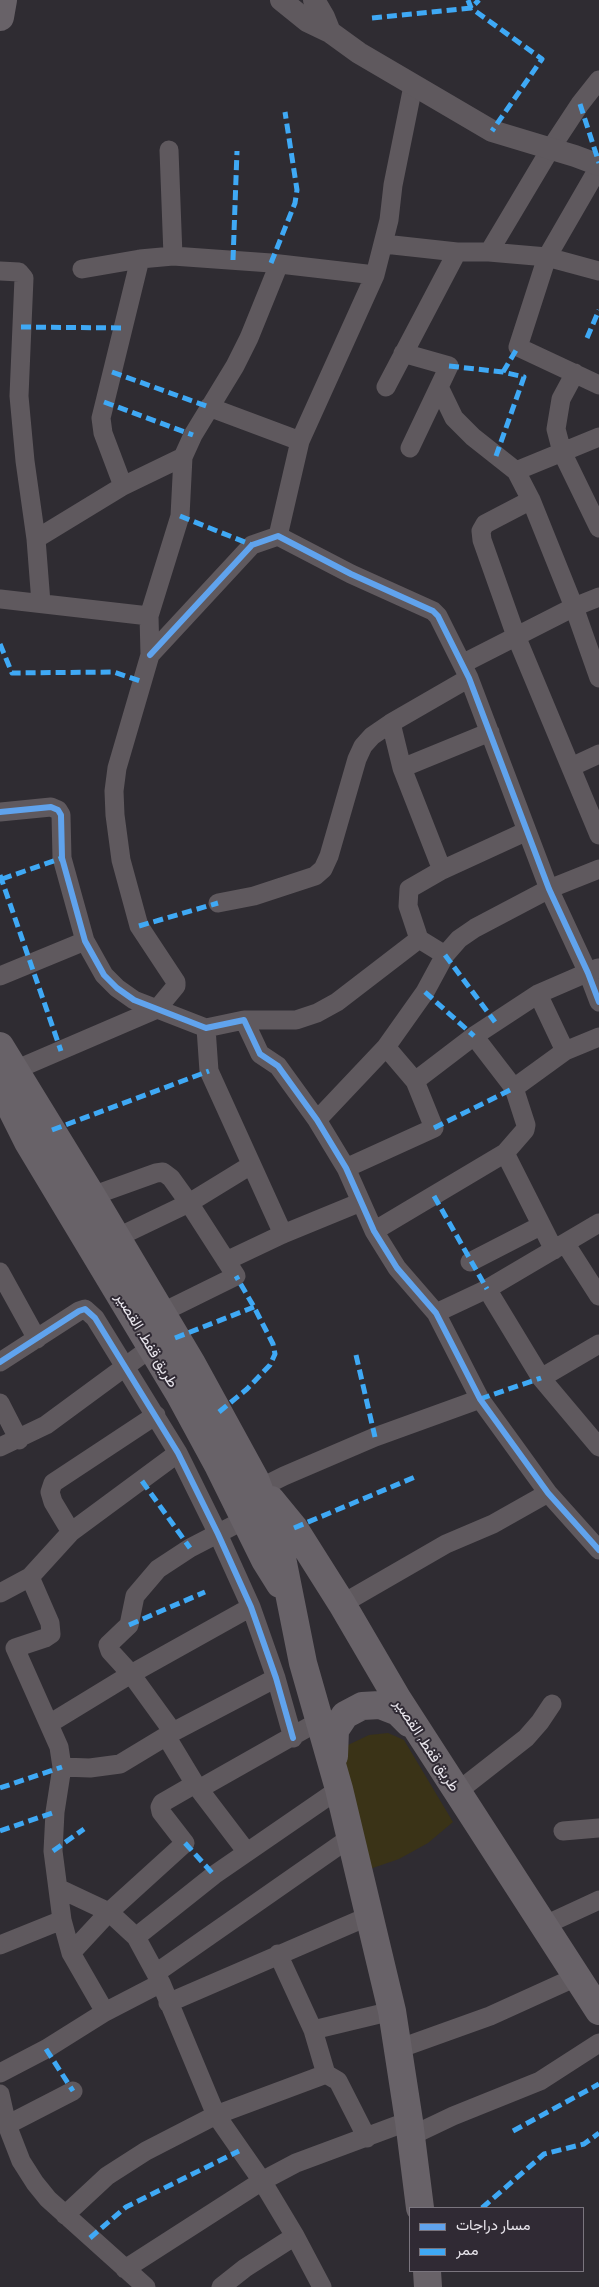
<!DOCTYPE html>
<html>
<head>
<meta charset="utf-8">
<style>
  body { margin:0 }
  #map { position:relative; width:599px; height:2287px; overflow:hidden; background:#2f2c32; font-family:Barlow,Vazirmatn,sans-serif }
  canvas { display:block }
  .legend { position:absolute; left:409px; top:2207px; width:175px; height:65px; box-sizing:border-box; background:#302a34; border:1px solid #7a757e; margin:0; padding:6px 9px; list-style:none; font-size:15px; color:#e8e5ec }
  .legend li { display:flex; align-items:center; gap:10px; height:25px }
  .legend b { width:25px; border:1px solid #7a757e }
</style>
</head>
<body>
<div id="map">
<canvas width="599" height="2287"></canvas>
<ul class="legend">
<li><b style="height:6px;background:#60a3ed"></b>مسار دراجات</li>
<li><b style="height:6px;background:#3fa9f5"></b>ممر</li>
</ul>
</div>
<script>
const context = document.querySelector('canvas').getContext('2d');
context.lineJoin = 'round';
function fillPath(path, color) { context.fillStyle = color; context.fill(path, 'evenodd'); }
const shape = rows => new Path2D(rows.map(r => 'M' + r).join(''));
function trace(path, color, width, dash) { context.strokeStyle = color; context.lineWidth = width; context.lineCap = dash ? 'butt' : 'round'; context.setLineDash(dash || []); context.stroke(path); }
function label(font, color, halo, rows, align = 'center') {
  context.font = font + ' Barlow,Vazirmatn,sans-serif'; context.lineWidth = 4; context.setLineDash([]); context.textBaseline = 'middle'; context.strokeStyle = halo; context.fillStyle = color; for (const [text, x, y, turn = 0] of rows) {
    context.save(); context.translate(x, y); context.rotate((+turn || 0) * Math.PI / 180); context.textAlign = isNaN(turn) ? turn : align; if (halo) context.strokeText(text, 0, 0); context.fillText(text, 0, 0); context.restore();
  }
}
const sand = shape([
  [388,1733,404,1740,453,1822,428,1843,399,1859,361,1872,338,1768,348,1745,369,1735]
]);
const minor = shape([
  [169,150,173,256],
  [599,167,547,257,518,347,599,385],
  [384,244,457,252,489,252,547,257,599,271],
  [489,252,551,148,580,104,599,80],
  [82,269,140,259,173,256,271,263,375,275],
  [0,271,19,272,24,278,19,396,25,461,36,539,41,603],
  [403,353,449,366,410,448],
  [575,373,561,399,556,429,562,452,599,528],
  [386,387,457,252],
  [439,387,454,418,473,437,516,471,531,500,574,607,599,678],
  [209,407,300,441],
  [516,471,599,437],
  [123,486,103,433,101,418,140,259],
  [531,500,485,524,481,531,482,540,516,636,599,835],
  [278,536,300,441,375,275,389,220,393,185,413,86],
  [36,539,123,486,183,457],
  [0,599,149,616],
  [150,655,252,545,278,536,351,574,433,611,438,616,469,678,549,889,588,973,599,1002],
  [462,664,574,607,599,597],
  [391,723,402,768,442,870],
  [571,767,599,754],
  [402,768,490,732],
  [0,812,51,807,58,810,61,815,62,858,85,941,104,975,117,988,134,1000,206,1028,244,1020,260,1054,278,1066,317,1120,346,1168,374,1231,397,1268,436,1313,480,1399,548,1493,599,1550],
  [218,903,254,896,315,876,323,869,329,856,357,759,363,746,372,736,391,723,469,678],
  [445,955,419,939,408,906,409,889,442,870,527,831],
  [0,976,85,941],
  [538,994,565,1051],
  [244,1020,296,1020,317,1013,337,1002,419,939],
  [206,1028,209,1071,283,1234],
  [15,1070,157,1009,176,986,176,982,139,926,121,860,115,815,114,791,117,768,150,655,149,616,180,516,183,457,193,435,235,366,249,338,279,264],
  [415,1081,474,1036,538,994,598,968],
  [514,1088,565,1051,599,1037],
  [317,1120,386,1047,425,992,445,955,459,939,475,928,549,889,599,869],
  [505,1153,554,1250],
  [346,1168,434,1128,415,1081,386,1047],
  [92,1196,156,1173,163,1172,171,1178,189,1203,236,1276,161,1313],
  [374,1231,505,1153,525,1130,526,1125,514,1088,474,1036],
  [116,1238,189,1203,251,1165],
  [565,1243,599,1296],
  [226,1261,283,1234,361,1202],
  [470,1262,540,1226],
  [0,1272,37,1339],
  [487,1289,541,1378,599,1447],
  [436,1313,487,1289,599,1223],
  [0,1362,79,1311,85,1309,95,1318,178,1453,218,1534,251,1607,276,1678,293,1738],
  [541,1378,599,1344],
  [0,1403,19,1440],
  [0,1447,46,1425,152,1347],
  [262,1487,284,1476,375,1437,480,1399],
  [71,1532,53,1502,50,1492,53,1483,156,1415],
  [30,1577,50,1623,51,1634,45,1638,15,1648,59,1747,62,1767,55,1812,53,1851,62,1920,71,1953,105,2012],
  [0,1593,30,1577,71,1532,178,1453],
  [342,1604,446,1544,493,1524,548,1493],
  [49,1724,131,1674,251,1607],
  [173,1732,131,1674,110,1651,108,1645,129,1625,135,1596,158,1569,190,1548,246,1519],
  [166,1736,195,1784,246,1851],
  [62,1767,90,1768,120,1764,173,1732,276,1678],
  [199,1789,321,1720],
  [457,1792,526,1738,540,1722,552,1704],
  [563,1831,599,1828],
  [58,1888,109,1912,136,1937,161,1983,216,2115,262,2181,295,2236,322,2287],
  [545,1925,599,1900],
  [136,1937,214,1875,339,1789],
  [0,1945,62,1920],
  [71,1953,109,1912,185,1843,161,1812,160,1807,162,1803,195,1784],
  [156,1973,351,1837],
  [168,2003,369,1916],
  [313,2030,392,2011],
  [398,2049,490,2016,576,1977],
  [0,2073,46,2049,105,2012,161,1983],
  [326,2074,338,2081,367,2138],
  [0,2094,7,2125,21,2161,35,2183,48,2199,146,2287],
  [7,2125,73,2091],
  [411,2136,453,2116,540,2081,599,2043],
  [65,2215,107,2176,146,2151,216,2115,326,2074,313,2030,278,1954],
  [125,2269,262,2181,296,2163,409,2121],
  [221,2287,245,2268,295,2236]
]);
const tertiary = shape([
  [281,0,307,21,330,32,359,53,492,131,575,156,599,165],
  [314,0,324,17,330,32]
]);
const primary = shape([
  [0,17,3,0],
  [0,1046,92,1196,192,1364,255,1479,279,1543,303,1663,339,1789,392,2011,409,2121,420,2208],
  [0,1086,28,1142,180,1395,218,1465,265,1560,280,1584],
  [271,1500,294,1528,342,1604,397,1698,599,2011],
  [334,1756,335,1730,345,1715,362,1706,380,1705,398,1712,409,1723],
  [427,2271,428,2287]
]);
const quiet = shape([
  [468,0,471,8,542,59,492,131],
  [372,18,471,8,479,0],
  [580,104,599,163],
  [233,260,237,151],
  [271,263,295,203,297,190,285,112],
  [21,327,125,328],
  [587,338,599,310],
  [449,366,503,372,524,377,496,456],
  [112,372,209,407],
  [503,372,518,347],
  [104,402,193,435],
  [180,516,252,545],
  [0,644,12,673,114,672,143,682],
  [0,875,61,1051],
  [2,879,62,858],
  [139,926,218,903],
  [445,955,495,1022],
  [425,992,474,1036],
  [434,1128,514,1088],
  [52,1130,209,1071],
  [434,1196,487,1289],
  [175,1338,254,1307],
  [356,1355,375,1437],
  [480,1399,541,1378],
  [219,1412,247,1389,270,1365,275,1354,273,1344,254,1307,236,1276],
  [142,1481,190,1548],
  [294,1528,415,1477],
  [129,1625,205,1592],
  [0,1788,62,1767],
  [0,1831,55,1812],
  [185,1843,214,1875],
  [53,1851,84,1829],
  [46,2049,73,2091],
  [513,2131,599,2084],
  [482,2208,544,2154,584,2144,599,2133],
  [90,2238,126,2207,239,2151]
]);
const cycleway = shape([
  [150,655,252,545,278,536,351,574,433,611,438,616,469,678,549,889,588,973,599,1002],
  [0,812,51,807,58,810,61,815,62,858,85,941,104,975,117,988,134,1000,206,1028,244,1020,260,1054,278,1066,317,1120,346,1168,374,1231,397,1268,436,1313,480,1399,548,1493,599,1550],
  [0,1362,79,1311,85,1309,95,1318,178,1453,218,1534,251,1607,276,1678,293,1738]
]);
const streetNames = [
  ["طريق قفط, القصير",147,1340,59],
  ["طريق قفط, القصير",427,1745,57]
];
fillPath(sand, '#3a3317');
trace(minor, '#5f595e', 19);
trace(tertiary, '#5f595e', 22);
trace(primary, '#686268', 28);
trace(quiet, '#3fa9f5', 5, [10, 5]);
trace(cycleway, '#60a3ed', 6);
label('15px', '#e8e5ec', '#302a34', streetNames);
</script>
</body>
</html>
